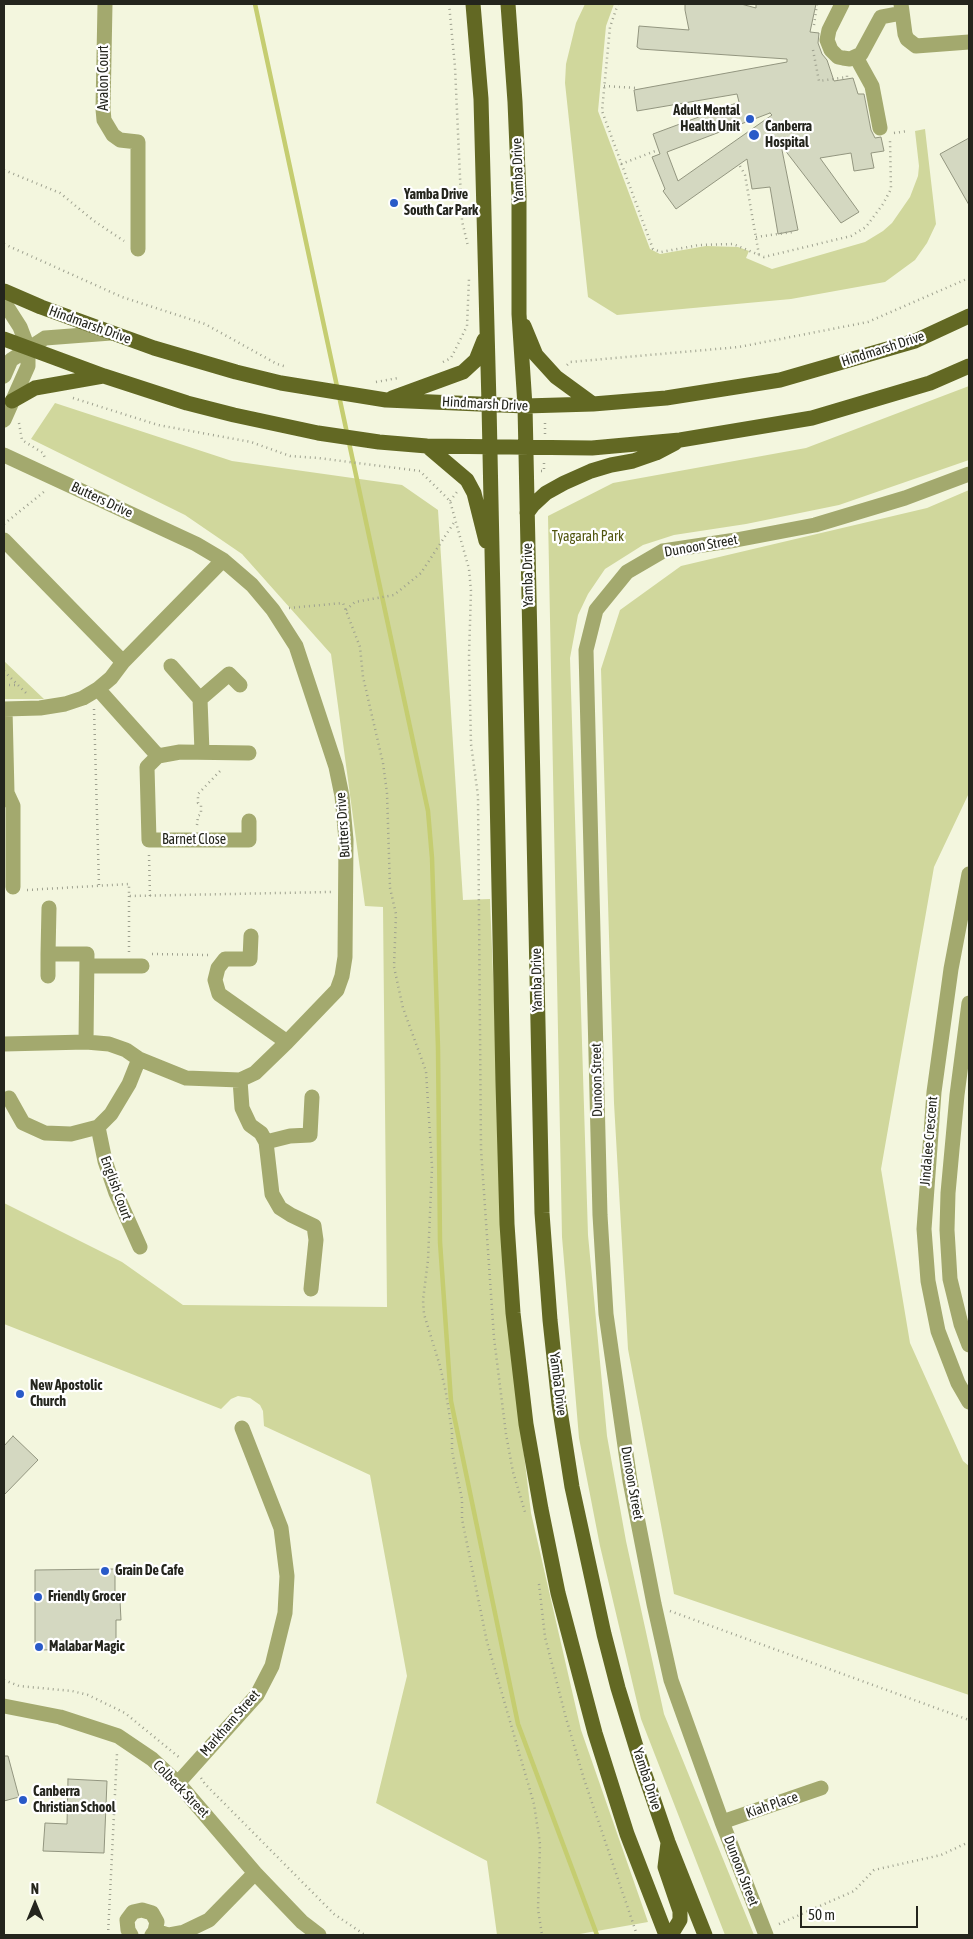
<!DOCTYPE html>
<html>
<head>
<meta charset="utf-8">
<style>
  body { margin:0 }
  #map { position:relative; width:973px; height:1939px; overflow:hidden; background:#f3f6de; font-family:"Asap Condensed",sans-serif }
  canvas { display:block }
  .frame { position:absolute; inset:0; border:5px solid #24251d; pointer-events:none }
  .north { position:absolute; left:10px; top:1879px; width:50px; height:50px; -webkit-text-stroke:4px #fff; paint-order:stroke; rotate:0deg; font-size:14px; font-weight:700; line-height:20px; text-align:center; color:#24251d }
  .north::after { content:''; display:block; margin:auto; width:18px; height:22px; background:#24251d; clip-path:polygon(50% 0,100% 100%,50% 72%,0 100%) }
  .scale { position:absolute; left:800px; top:1906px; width:118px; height:22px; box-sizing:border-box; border:2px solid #24251d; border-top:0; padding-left:6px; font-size:15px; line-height:18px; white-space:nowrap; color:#24251d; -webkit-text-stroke:4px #fff; paint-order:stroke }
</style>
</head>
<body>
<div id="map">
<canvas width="973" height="1939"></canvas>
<div class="frame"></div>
<div class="north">N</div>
<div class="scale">50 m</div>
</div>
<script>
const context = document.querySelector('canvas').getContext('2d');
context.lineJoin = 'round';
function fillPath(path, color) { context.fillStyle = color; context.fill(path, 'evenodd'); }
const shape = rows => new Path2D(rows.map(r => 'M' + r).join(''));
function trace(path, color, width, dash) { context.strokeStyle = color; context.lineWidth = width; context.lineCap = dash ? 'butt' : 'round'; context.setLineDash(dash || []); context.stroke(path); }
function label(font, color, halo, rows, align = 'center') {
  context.font = font + ' "Asap Condensed",sans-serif'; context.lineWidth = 4.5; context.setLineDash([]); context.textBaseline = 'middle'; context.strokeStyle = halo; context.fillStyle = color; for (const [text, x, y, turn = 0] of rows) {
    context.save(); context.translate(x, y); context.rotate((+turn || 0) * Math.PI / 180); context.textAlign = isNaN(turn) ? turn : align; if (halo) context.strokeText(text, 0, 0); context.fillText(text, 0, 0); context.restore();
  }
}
const green = shape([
  [585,4,614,4,606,26,598,111,650,249,660,254,706,246,738,247,749,251,746,258,772,269,865,242,883,231,892,223,910,197,918,176,919,166,915,131,925,129,936,224,927,243,915,260,885,282,791,299,617,315,588,297,565,83,566,64,576,23],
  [969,386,969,460,839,505,746,524,674,535,643,545,605,569,588,594,578,615,570,658,588,1235,607,1436,626,1541,664,1714,754,1935,725,1935,641,1719,600,1546,579,1438,562,1237,548,516,613,483,806,448],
  [55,403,232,461,402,485,438,510,463,900,490,899,506,1304,531,1513,581,1730,648,1922,574,1935,497,1935,487,1861,376,1803,407,1676,370,1475,264,1426,263,1411,260,1405,250,1398,238,1396,231,1399,221,1409,4,1324,4,1203,122,1262,183,1305,387,1307,383,907,365,906,331,654,242,554,185,515,31,439],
  [969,490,969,793,934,867,881,1169,910,1343,963,1461,969,1466,969,1695,674,1594,628,1349,614,1103,601,669,620,610,681,566,927,508],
  [4,661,44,699,4,699]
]);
const stream = shape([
  [255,4,428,811,432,858,438,1048,440,1242,451,1401,518,1724,597,1935]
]);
const building = shape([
  [685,4,741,4,756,8,756,4,816,4,810,32,819,33,818,43,822,54,827,60,834,81,853,78,858,94,864,94,871,130,875,138,881,137,884,151,871,153,874,168,854,171,851,153,820,158,859,212,841,223,781,145,798,230,778,234,770,187,752,189,747,159,676,209,663,191,665,189,652,157,660,154,653,134,739,102,737,94,637,111,634,90,787,62,787,59,640,49,637,47,639,26,689,30,685,10,685,4],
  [770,113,772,115,678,181,667,152,770,113],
  [969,138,969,205,940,154,969,138],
  [13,1436,38,1460,4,1495,4,1446,13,1436],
  [115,1569,115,1601,120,1601,121,1620,116,1620,116,1649,35,1650,35,1570,115,1569],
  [4,1756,8,1756,19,1797,4,1801,4,1756],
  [68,1779,107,1781,104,1853,43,1851,45,1823,67,1824,68,1779]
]);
const path = shape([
  [449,4,455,67,462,221,468,246],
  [618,4,610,27,602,111,653,249,661,252,699,245,733,244,764,257,851,236,866,227,883,204,891,189,890,140],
  [949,4,949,6],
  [814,25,817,4],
  [813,50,819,81,847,77,847,73],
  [604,86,637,88],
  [894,133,908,131],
  [621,164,658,150],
  [740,166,745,175,759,255],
  [4,170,60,193,94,221,124,241],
  [756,237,793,232],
  [4,244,122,297,205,324,277,364,287,367],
  [443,362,451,358,467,326,469,279],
  [567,365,570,362,739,347,868,322,969,278],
  [376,382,398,378],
  [73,398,158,425,251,442,290,456,318,458,420,471,450,501,469,569,471,591,469,656,471,744,478,796,481,1149,494,1338,506,1434,513,1472,525,1512],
  [19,423,22,440,43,453,45,458],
  [545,434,545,419],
  [541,471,544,471,544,462],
  [450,501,457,492],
  [4,524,45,491],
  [289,608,343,603,360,647,363,677,383,763,387,793,390,888,396,914,394,967,403,1008,426,1071,432,1167,428,1260,423,1300,424,1314,440,1366,446,1393,452,1431,452,1451,462,1499,462,1519,487,1642,534,1804,540,1844,538,1909,542,1935],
  [346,610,355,602,394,595,421,573,455,521],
  [4,671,26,693],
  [4,685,17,685],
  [94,709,99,885],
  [197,825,198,816,201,814,201,805,198,803,198,794,220,771,220,767],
  [149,855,150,896],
  [27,890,129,884,129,896,331,892],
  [129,952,129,896],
  [152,954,209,955],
  [539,1584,545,1637,566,1718,584,1779,637,1935],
  [670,1611,969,1720],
  [4,1680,19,1686,72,1691,88,1695,125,1713,180,1758],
  [201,1778,205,1784,334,1914,365,1935],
  [779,1924,854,1891,874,1870,941,1855,969,1842],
  [108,1935,117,1753]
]);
const minor = shape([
  [105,4,103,109,104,120,113,135,120,140,138,142,138,249],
  [842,4,829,30,827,40,831,50,838,57,843,58,850,59,861,54,881,17,902,13],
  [901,4,905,34,907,39,916,46,969,42],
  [856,57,872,86,880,128],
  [4,302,20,327,28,348,28,366,4,420],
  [4,376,11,360,45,338,111,333],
  [4,455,196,544,223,560,252,585,273,610,296,646,336,767,342,796,346,840,345,957,342,976,337,990,287,1042,255,1073,240,1080,186,1078,139,1059,126,1050,109,1044,86,1042,4,1044],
  [4,540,123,662],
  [171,666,200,699],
  [98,689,158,756,147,767,149,840,249,840,249,821],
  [4,709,40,708,65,704,83,698,98,689,111,678,123,662,223,560],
  [5,709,7,793,13,806,13,887],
  [202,752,200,699,229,674,240,685],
  [158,756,180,752,249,753],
  [969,874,951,969,934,1092,924,1229,928,1281,938,1331,958,1383,969,1402],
  [49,908,48,954,87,954,86,1042],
  [251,936,250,959,225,959,218,968,215,980,219,994,287,1042],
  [48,954,48,976],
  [88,966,142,966],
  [969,1003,957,1095,948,1193,947,1230,950,1279,961,1324,969,1345],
  [240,1080,242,1108,250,1125,261,1133,266,1142,272,1194,280,1208,291,1215,314,1226,316,1240,311,1289],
  [9,1098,23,1123,45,1133,71,1134,98,1127,111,1114,129,1084,139,1059],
  [98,1127,105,1161,116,1193,140,1247],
  [266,1142,290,1136,310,1135,312,1097],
  [4,1706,60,1717,118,1736,152,1759,178,1783,255,1873,302,1922,319,1935],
  [178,1783,257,1695,272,1666,285,1613,287,1576,281,1528,242,1428],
  [722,1822,821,1788],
  [155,1931,168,1935,184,1932,209,1920,255,1873],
  [131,1935,128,1930,127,1920,133,1912,142,1910,152,1913,157,1922,155,1931,152,1935],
  [766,1935,722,1822,671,1680,654,1604,630,1481,606,1314,600,1215,586,650,596,610,627,572,663,551,736,540,815,525,905,498,969,474]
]);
const major = shape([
  [473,4,481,99,489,404,503,1083,507,1224,513,1313,526,1424,541,1509,558,1593,595,1733,627,1834,666,1935],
  [508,4,515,102,519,195,519,314,525,406,542,1213,550,1320,559,1404,572,1487,604,1634,618,1688,642,1766,668,1842,705,1935],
  [4,291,41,307,154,348,236,372,281,383,386,400,525,406,593,404,666,398,780,380,915,341,969,316],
  [524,326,536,355,556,377,593,404],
  [4,339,104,376,187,403,234,415,318,433,379,442,427,446,592,448,680,440,812,418,930,383,969,366],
  [392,398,463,372,476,360,484,340],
  [12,401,35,388,103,376],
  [427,446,467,480,474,493,486,541],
  [527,513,533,505,546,493,564,483,591,471,611,465,633,461,656,453,675,443],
  [668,1843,665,1867,680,1911,680,1920,671,1935]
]);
const markers = [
  [750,119,5,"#295ac8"],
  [754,135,6,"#295ac8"],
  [394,203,5,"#295ac8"],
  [20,1394,5,"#295ac8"],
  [105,1571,5,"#295ac8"],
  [38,1597,5,"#295ac8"],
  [39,1647,5,"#295ac8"],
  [23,1800,5,"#295ac8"]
];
const streetNames = [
  ["Avalon Court",104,78,-90],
  ["Yamba Drive",518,170,-92],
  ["Hindmarsh Drive",90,325,20],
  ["Hindmarsh Drive",883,349,-18],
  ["Hindmarsh Drive",485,404,3],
  ["Butters Drive",102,500,25],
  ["Dunoon Street",701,546,-10],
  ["Yamba Drive",528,575,-91],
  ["Butters Drive",343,825,-94],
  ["Barnet Close",194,840],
  ["Yamba Drive",537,980,-91],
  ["Dunoon Street",597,1080,-91],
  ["Jindalee Crescent",929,1141,-85],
  ["English Court",116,1188,70],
  ["Yamba Drive",558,1384,83],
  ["Dunoon Street",632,1483,80],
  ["Markham Street",230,1723,-49],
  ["Yamba Drive",647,1779,72],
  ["Colbeck Street",181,1789,46],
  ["Kiah Place",772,1805,-19],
  ["Dunoon Street",741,1871,69]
];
const poiNames = [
  ["Adult Mental",740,111,"right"],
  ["Health Unit",740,127,"right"],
  ["Canberra",765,127],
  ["Hospital",765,143],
  ["Yamba Drive",404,195],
  ["South Car Park",404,211],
  ["New Apostolic",30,1386],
  ["Church",30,1402],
  ["Grain De Cafe",115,1571],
  ["Friendly Grocer",48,1597],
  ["Malabar Magic",49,1647],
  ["Canberra",33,1792],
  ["Christian School",33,1808]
];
const parkNames = [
  ["Tyagarah Park",588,537]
];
fillPath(green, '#d0d79c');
trace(stream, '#c5cd70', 4.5);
fillPath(building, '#d4d8c1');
trace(building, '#92957f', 1);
trace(path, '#9ea18f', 2.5, [1, 4]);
trace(minor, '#a3a96e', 15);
trace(major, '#626823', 15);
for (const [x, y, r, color] of markers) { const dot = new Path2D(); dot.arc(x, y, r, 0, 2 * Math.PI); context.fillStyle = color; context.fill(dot); trace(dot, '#fff', 2); }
label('14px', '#24251d', '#fff', streetNames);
label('bold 14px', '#24251d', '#fff', poiNames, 'left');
label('14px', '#51550f', '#fff', parkNames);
</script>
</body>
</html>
